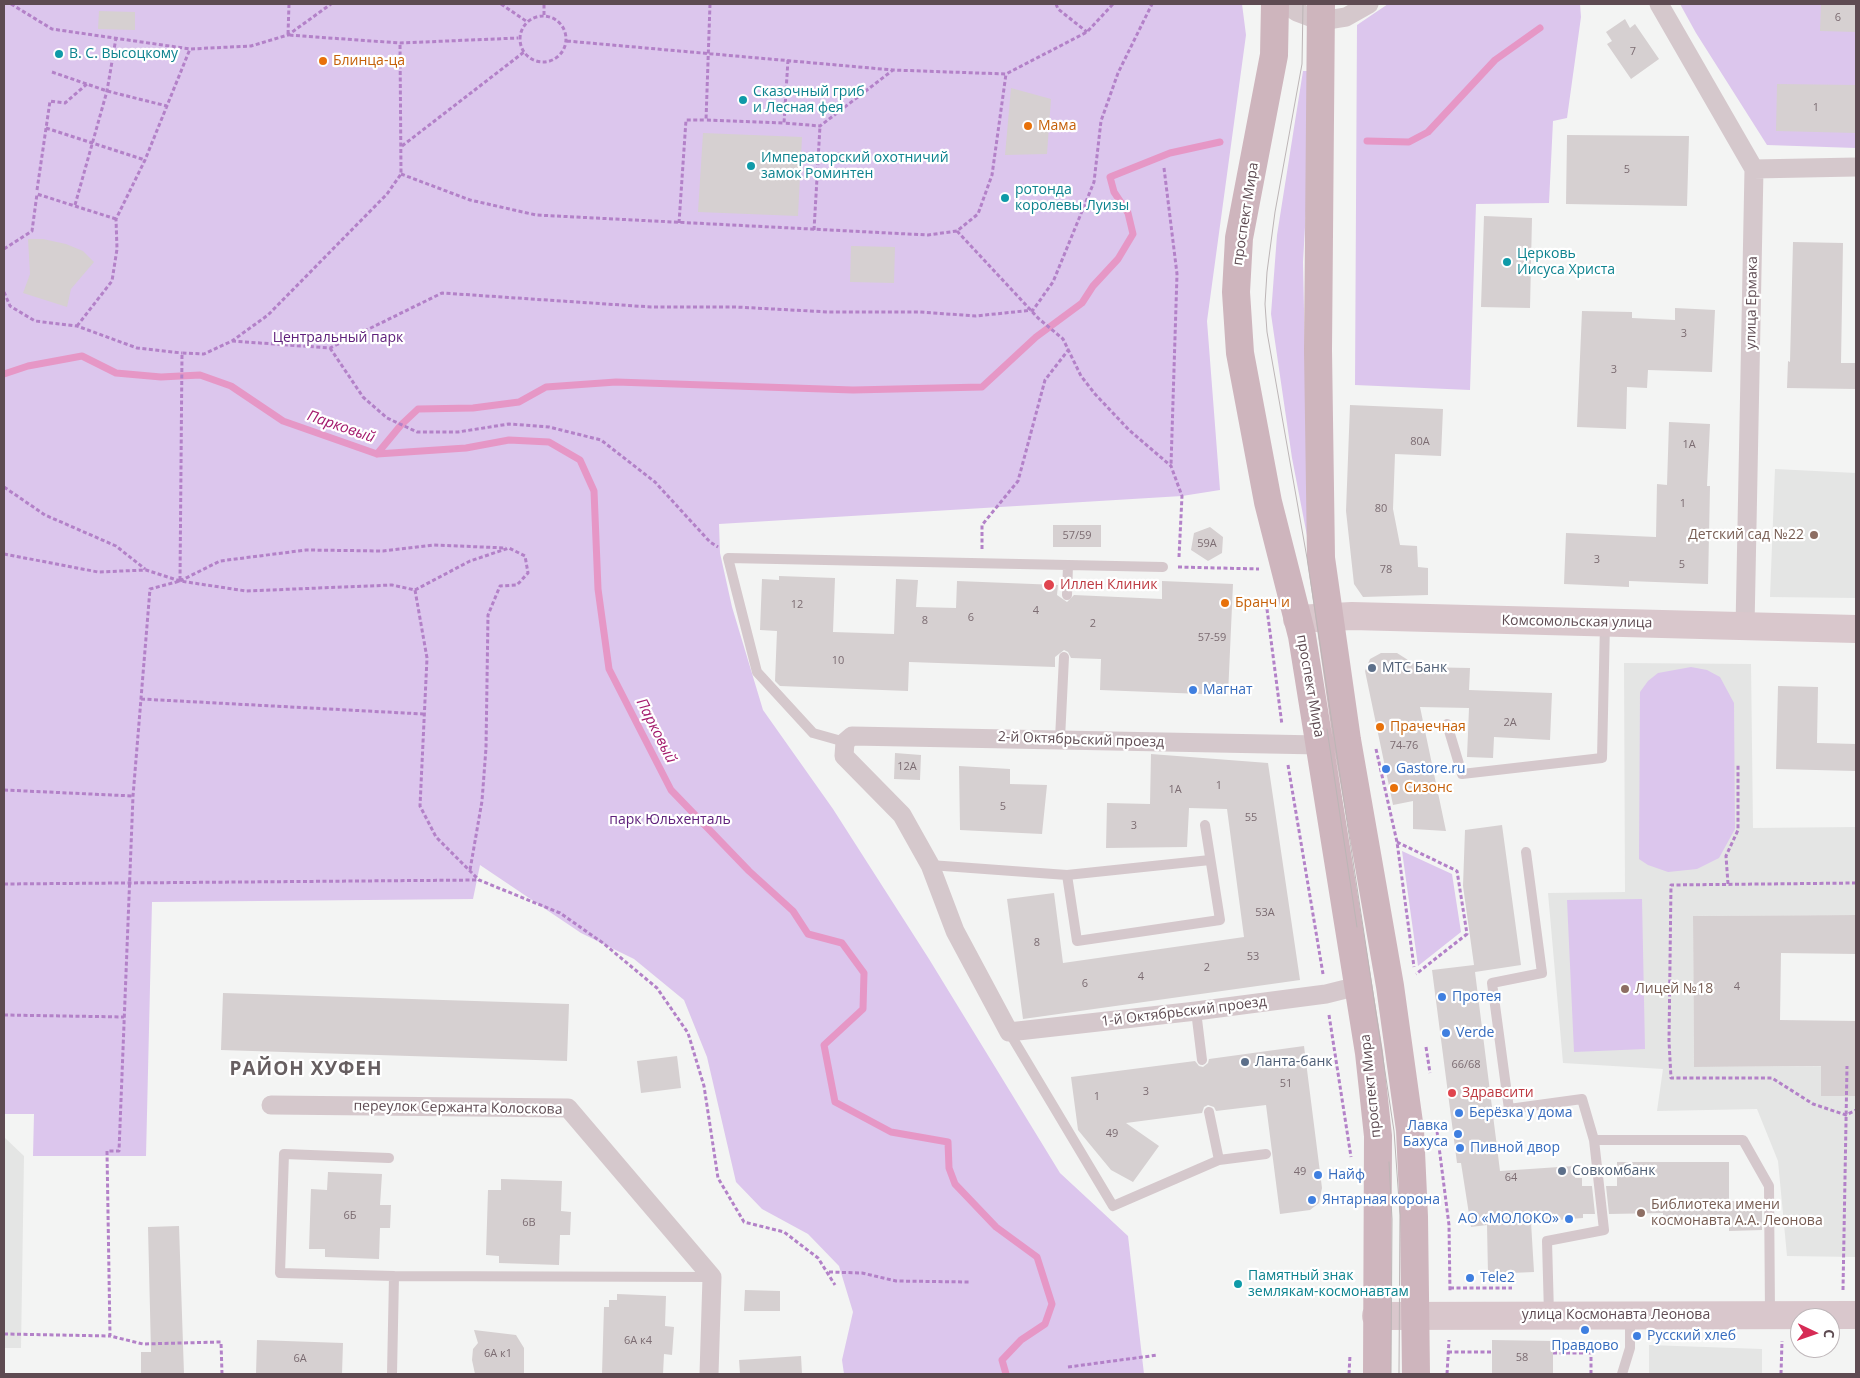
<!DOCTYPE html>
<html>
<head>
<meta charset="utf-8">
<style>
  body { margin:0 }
  #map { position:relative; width:1860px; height:1378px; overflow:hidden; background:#f3f4f3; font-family:"Open Sans",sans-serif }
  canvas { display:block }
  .frame { position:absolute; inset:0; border:5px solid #5e4b52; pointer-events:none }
  .north { position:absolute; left:1790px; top:1308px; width:50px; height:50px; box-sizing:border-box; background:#fff; border:1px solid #bfb7ba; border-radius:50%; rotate:93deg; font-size:14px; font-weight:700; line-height:20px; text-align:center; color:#5e4b52 }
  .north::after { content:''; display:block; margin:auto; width:18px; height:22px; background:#d62b55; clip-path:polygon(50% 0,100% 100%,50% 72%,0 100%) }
</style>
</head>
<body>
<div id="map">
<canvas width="1860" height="1378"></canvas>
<div class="frame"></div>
<div class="north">С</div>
</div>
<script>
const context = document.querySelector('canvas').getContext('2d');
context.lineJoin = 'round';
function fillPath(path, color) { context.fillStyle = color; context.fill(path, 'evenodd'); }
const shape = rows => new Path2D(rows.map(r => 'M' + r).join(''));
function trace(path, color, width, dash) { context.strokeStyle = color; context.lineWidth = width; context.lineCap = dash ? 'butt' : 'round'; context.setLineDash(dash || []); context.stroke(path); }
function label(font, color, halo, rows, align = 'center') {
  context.font = font + ' "Open Sans",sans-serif'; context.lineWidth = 4.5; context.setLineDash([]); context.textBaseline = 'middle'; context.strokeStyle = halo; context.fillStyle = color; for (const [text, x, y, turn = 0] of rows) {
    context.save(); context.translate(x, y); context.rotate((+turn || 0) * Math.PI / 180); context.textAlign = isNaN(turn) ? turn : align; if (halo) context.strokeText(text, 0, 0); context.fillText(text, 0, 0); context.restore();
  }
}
const education = shape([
  [1775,469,1856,473,1856,598,1770,597],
  [1624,663,1751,664,1753,828,1856,827,1856,915,1693,916,1694,1067,1856,1066,1856,1257,1787,1256,1778,1161,1757,1109,1657,1111,1663,1069,1563,1063,1548,893,1625,892],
  [4,1137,24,1156,21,1348,4,1348],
  [1649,1345,1762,1349,1762,1374,1649,1374]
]);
const green = shape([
  [4,4,1242,4,1246,35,1207,321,1220,490,1182,496,719,524,720,553,732,607,763,710,833,809,929,959,1060,1173,1128,1236,1144,1374,844,1374,842,1360,853,1312,839,1266,808,1234,762,1209,736,1182,707,1057,684,1000,634,959,581,933,480,865,473,899,152,902,146,1156,33,1156,34,1114,4,1114],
  [1388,4,1580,4,1581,17,1567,118,1553,121,1549,203,1476,204,1470,390,1355,385,1357,25],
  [1680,4,1856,4,1856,148,1767,145,1696,33],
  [1303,71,1314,71,1303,262,1309,546,1292,458,1271,314,1277,235],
  [1691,667,1707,670,1720,677,1734,703,1735,829,1719,858,1697,869,1668,872,1648,865,1639,859,1640,692,1648,681,1658,673],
  [1402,851,1452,874,1461,932,1418,966],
  [1642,899,1645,1049,1574,1052,1567,900]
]);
const stream = shape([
  [1367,141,1409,142,1428,132,1495,60,1540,28],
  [4,374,28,366,82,356,116,373,161,377,200,375,231,386,283,421,377,454,466,448,509,440,549,442,580,460,594,491,598,589,609,669,671,790,749,871,793,911,808,934,842,943,864,973,863,1009,824,1045,835,1102,891,1132,948,1142,949,1168,955,1184,996,1227,1037,1257,1052,1304,1045,1324,1021,1340,1002,1360,1006,1374],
  [377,454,401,425,418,409,473,408,519,402,546,387,616,382,853,390,982,387,1036,337,1082,303,1093,286,1118,259,1133,234,1128,213,1114,192,1110,177,1170,153,1220,142]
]);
const building = shape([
  [1821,4,1856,4,1856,32,1820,31],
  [99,11,135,12,135,30,98,29],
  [1625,19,1630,28,1635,24,1659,59,1631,79,1607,44,1612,41,1606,32],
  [1777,84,1856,85,1856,133,1776,131],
  [1011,88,1051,99,1047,154,1005,155],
  [703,133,802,137,798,216,698,212],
  [1567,135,1689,136,1687,206,1566,204],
  [1484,216,1532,218,1530,308,1481,307],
  [28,239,43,239,66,244,83,251,94,262,71,289,67,307,23,293,30,274],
  [1793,242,1843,243,1841,363,1856,363,1856,389,1787,388,1788,361,1790,362],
  [851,246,895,247,894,283,850,282],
  [1675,308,1715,310,1712,372,1648,370,1647,388,1627,387,1626,429,1577,427,1582,311,1632,312,1632,318,1675,320],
  [1350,405,1443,409,1441,456,1395,454,1393,509,1400,545,1417,546,1418,567,1428,568,1428,595,1363,597,1354,584,1346,511],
  [1669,422,1710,424,1707,486,1710,486,1708,584,1629,581,1629,587,1564,584,1566,533,1656,537,1657,484,1667,485],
  [1053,525,1101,525,1101,547,1053,547],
  [1210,527,1223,537,1222,553,1208,561,1191,550,1194,533],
  [779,576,835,578,833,632,894,634,896,579,918,580,916,607,956,608,957,581,1058,585,1057,595,1067,602,1074,595,1162,599,1162,581,1233,584,1228,695,1100,690,1101,659,1071,658,1068,652,1064,650,1055,657,1055,667,909,662,908,691,780,686,775,681,777,631,760,630,762,579,779,580],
  [1381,653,1397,653,1419,667,1470,668,1469,690,1552,693,1550,740,1494,737,1493,758,1467,757,1469,708,1420,707,1446,831,1413,829,1413,801,1393,805,1365,671,1370,659],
  [1778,686,1818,687,1817,743,1856,744,1856,771,1776,769],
  [895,753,921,755,920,780,894,779],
  [1151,754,1268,763,1300,980,1023,1019,1007,899,1054,893,1063,963,1244,937,1227,809,1189,808,1187,847,1106,848,1107,803,1150,804],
  [959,766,1010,769,1010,784,1047,785,1042,834,960,830],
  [1502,825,1521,965,1475,972,1500,1171,1574,1166,1575,1178,1582,1178,1582,1186,1592,1186,1595,1214,1583,1214,1583,1218,1531,1222,1534,1272,1488,1274,1487,1225,1471,1227,1461,1163,1457,1163,1432,970,1474,965,1463,886,1465,830],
  [1856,915,1856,954,1781,953,1780,1020,1856,1021,1856,1096,1821,1096,1821,1066,1694,1067,1693,916],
  [223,993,569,1004,567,1061,221,1050],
  [1304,1046,1322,1188,1319,1203,1310,1210,1280,1214,1266,1105,1216,1111,1214,1107,1208,1105,1204,1107,1202,1113,1126,1123,1159,1146,1133,1182,1111,1170,1078,1130,1071,1077,1195,1061,1199,1066,1203,1067,1208,1063,1209,1059],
  [677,1056,681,1088,641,1093,637,1061],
  [1617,1162,1729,1162,1729,1201,1762,1201,1762,1230,1729,1231,1729,1225,1709,1225,1708,1221,1687,1221,1687,1218,1663,1218,1663,1213,1609,1214,1606,1186,1617,1186],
  [328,1172,382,1174,380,1205,391,1205,390,1228,380,1228,379,1259,325,1257,325,1249,309,1249,311,1189,327,1190],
  [501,1179,562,1181,561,1211,571,1212,570,1235,560,1235,559,1265,499,1263,499,1256,486,1255,488,1190,501,1190],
  [179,1226,184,1374,141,1374,141,1352,151,1352,148,1227],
  [745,1290,780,1291,780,1311,744,1311],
  [617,1294,666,1296,665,1326,674,1327,672,1355,664,1354,663,1374,602,1374,604,1307,609,1307,609,1300,617,1300],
  [474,1330,516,1335,524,1348,524,1374,475,1374,472,1360,473,1349,478,1343],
  [257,1340,343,1343,342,1374,256,1374],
  [1492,1340,1553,1341,1553,1374,1492,1374],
  [801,1356,802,1374,740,1374,739,1360]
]);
const path = shape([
  [11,4,52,29,190,49,251,46,288,35,331,4],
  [289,4,288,35,400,43,518,38],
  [501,4,526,21],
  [710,4,706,120,784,123],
  [1056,4,1058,9,1087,32],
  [544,15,544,4],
  '520 39a23 23 0 1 1 46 0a23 23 0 1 1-46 0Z',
  [567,41,893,70,1006,74,1087,32,1113,4],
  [788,60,784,123,820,126,893,70],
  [52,72,107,91,167,106],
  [46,128,145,160],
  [402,146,524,52],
  [1164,168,1177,274,1171,465],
  [401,174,470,200,536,215,928,235,957,231,978,214,992,175,1006,74],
  [37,190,50,101,65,103,87,84],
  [75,205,107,91,116,38],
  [679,223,686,120,706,120],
  [814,230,820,126],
  [957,231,1038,318,1063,339,1081,376,1095,394,1129,430,1171,466,1182,496,1179,557],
  [4,249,32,231,37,194,116,219],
  [4,292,10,306,35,321,77,326,137,348,182,353],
  [77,326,112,281,117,249,116,219,145,160,190,49],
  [232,341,330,348,442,293,651,307,736,307,829,312,920,312,976,316,1033,310,1053,282,1094,182,1101,121,1118,73,1152,4],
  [330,348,363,397,387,418,417,432,458,432,509,424,549,427,601,440,655,482,710,542,718,547],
  [4,487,45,515,116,546,145,569],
  [982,549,982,525,1018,481,1045,380,1069,349],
  [4,554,98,572,146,570,180,581,246,591,392,585,415,590,427,658,420,806,436,837,479,880,560,913,603,943,657,988,688,1033,704,1086,718,1178,744,1222,784,1232,818,1258,835,1285],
  [1178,567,1259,569],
  [180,581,220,561,306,550,383,551,434,545,506,548],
  [415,590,470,561,509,548,525,556,528,573,517,585,500,586,488,615,486,748,482,801,470,870],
  [1267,609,1282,725],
  [141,699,423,714],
  [1376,749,1397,842,1414,967],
  [1288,765,1323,974],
  [4,790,133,796],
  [1397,842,1457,871,1467,934,1416,974],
  [1856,883,1671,885,1669,1041,1671,1078,1772,1078,1813,1104,1846,1115,1856,1110],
  [4,884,478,880],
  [1728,884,1726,856,1738,830,1738,765],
  [4,1015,124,1017],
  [1329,1015,1351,1157],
  [1426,1047,1430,1073],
  [1437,1131,1449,1225,1450,1292],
  [829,1272,862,1273,896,1281,969,1282],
  [1450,1288,1512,1288],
  [1843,1290,1847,1066],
  [4,1334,110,1336],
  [1448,1352,1492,1352],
  [1553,1353,1591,1353],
  [1068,1367,1158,1355],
  [222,1374,221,1342,143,1344,110,1336,107,1151,119,1151,133,796,150,589,180,581,182,353,204,354,232,341,268,315,387,194,401,174,400,43],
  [1349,1374,1350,1355],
  [1447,1374,1449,1340],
  [1591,1374,1591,1340],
  [1781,1374,1782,1341]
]);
const lane = shape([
  [1067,595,1068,565,1163,567],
  [1447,724,1462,774,1602,758,1605,623],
  [1060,739,1064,657],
  [845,742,813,733,757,672,728,558,1068,565],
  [1526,852,1542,973,1492,983,1509,1109,1582,1099,1594,1140,1743,1140,1769,1186,1770,1314],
  [930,865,1067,875,1210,860],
  [1067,875,1077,941,1220,920,1205,825],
  [1196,1011,1202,1060],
  [1009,1032,1113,1206,1219,1160,1209,1112],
  [389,1158,284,1154,280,1273,394,1276,392,1374],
  [1219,1160,1266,1154],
  [394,1276,712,1277],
  [1549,1314,1547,1241,1604,1230,1594,1140],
  [1622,1374,1630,1348,1630,1316]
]);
const street = shape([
  [1285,4,1297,12,1321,21,1346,17,1369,4],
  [1659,4,1754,169,1745,627],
  [1754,169,1856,167],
  [1320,745,852,736,845,742,844,756,902,815,930,865,955,931,1009,1032,1196,1011,1326,994,1358,986],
  [271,1105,568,1108,712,1277,709,1374]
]);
const secondary = shape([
  [1297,619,1352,616,1856,629],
  [1376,1316,1856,1315]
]);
const primary = shape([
  [1275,4,1274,55,1239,238,1236,292,1240,353,1268,502,1302,636,1369,1053,1378,1136,1377,1374],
  [1321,4,1318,350,1321,558,1347,740,1390,986,1410,1130,1414,1217,1416,1374]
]);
const tram = shape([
  [1303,4,1302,64,1275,212,1267,272,1265,304,1267,332,1307,558,1394,1131,1400,1215,1399,1374],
  [1327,729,1357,927],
  [1389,1162,1392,1219,1391,1374]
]);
const markers = [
  [59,54,5,"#0f9aa8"],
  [323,61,5,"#e8710a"],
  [743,100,5,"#0f9aa8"],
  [1028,126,5,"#e8710a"],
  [751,166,5,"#0f9aa8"],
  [1005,198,5,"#0f9aa8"],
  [1507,262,5,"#0f9aa8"],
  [1814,535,5,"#8d6e63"],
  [1049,585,6,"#e0444e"],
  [1225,603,5,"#e8710a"],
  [1372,668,5,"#5c6f8a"],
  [1193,690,5,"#3f7fe0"],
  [1380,727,5,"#e8710a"],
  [1386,769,5,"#3f7fe0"],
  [1394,788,5,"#e8710a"],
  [1625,989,5,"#8d6e63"],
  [1442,997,5,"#3f7fe0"],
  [1446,1033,5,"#3f7fe0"],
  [1245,1062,5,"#5c6f8a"],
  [1452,1093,5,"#e0444e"],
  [1459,1113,5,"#3f7fe0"],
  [1458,1134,5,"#3f7fe0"],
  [1460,1148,5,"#3f7fe0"],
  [1562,1171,5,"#5c6f8a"],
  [1318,1175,5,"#3f7fe0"],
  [1312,1200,5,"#3f7fe0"],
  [1641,1213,5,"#8d6e63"],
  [1569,1219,5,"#3f7fe0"],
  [1470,1278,5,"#3f7fe0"],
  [1238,1284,5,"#0f9aa8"],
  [1585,1330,5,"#3f7fe0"],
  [1637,1336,5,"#3f7fe0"]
];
const numberNames = [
  ["6",1838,18],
  ["7",1633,52],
  ["1",1816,108],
  ["5",1627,170],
  ["3",1684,334],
  ["3",1614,370],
  ["80А",1420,442],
  ["1А",1689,445],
  ["1",1683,504],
  ["80",1381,509],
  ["57/59",1077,536],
  ["59А",1207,544],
  ["3",1597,560],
  ["5",1682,565],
  ["78",1386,570],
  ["12",797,605],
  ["4",1036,611],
  ["6",971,618],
  ["8",925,621],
  ["2",1093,624],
  ["57-59",1212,638],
  ["10",838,661],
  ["2А",1510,723],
  ["74-76",1404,746],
  ["12А",907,767],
  ["1",1219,786],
  ["1А",1175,790],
  ["5",1003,807],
  ["55",1251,818],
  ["3",1134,826],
  ["53А",1265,913],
  ["8",1037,943],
  ["53",1253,957],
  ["2",1207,968],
  ["4",1141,977],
  ["6",1085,984],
  ["4",1737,987],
  ["66/68",1466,1065],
  ["51",1286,1084],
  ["3",1146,1092],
  ["1",1097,1097],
  ["49",1112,1134],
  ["49",1300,1172],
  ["64",1511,1178],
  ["6Б",350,1216],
  ["6В",529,1223],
  ["6А к4",638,1341],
  ["6А к1",498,1354],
  ["58",1522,1358],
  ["6А",300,1359]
];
const cultureNames = [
  ["В. С. Высоцкому",69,54],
  ["Сказочный гриб",753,92],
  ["и Лесная фея",753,108],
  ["Императорский охотничий",761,158],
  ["замок Роминтен",761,174],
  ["ротонда",1015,190],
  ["королевы Луизы",1015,206],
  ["Церковь",1517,254],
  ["Иисуса Христа",1517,270],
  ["Памятный знак",1248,1276],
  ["землякам-космонавтам",1248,1292]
];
const foodNames = [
  ["Блинца-ца",333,61],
  ["Мама",1038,126],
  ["Бранч и",1235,603],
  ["Прачечная",1390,727],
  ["Сизонс",1404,788]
];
const streetNames = [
  ["проспект Мира",1246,214,-81],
  ["улица Ермака",1752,303,-89],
  ["Комсомольская улица",1577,622,1],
  ["проспект Мира",1310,686,80],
  ["2-й Октябрьский проезд",1081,740,2],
  ["1-й Октябрьский проезд",1184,1012,-7],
  ["проспект Мира",1371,1086,-96],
  ["переулок Сержанта Колоскова",458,1108,1],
  ["улица Космонавта Леонова",1616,1315]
];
const parkNames = [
  ["Центральный парк",338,338],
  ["парк Юльхенталь",670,820]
];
const educationNames = [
  ["Детский сад №22",1804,535,"right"],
  ["Лицей №18",1635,989],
  ["Библиотека имени",1651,1205],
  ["космонавта А.А. Леонова",1651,1221]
];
const healthNames = [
  ["Иллен Клиник",1060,585],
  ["Здравсити",1462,1093]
];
const serviceNames = [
  ["МТС Банк",1382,668],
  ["Ланта-банк",1255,1062],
  ["Совкомбанк",1572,1171]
];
const shopNames = [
  ["Магнат",1203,690],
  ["Gastore.ru",1396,769],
  ["Протея",1452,997],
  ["Verde",1456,1033],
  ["Берёзка у дома",1469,1113],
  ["Лавка",1448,1126,"right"],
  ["Бахуса",1448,1142,"right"],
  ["Пивной двор",1470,1148],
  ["Найф",1328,1175],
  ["Янтарная корона",1322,1200],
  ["АО «МОЛОКО»",1559,1219,"right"],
  ["Tele2",1480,1278],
  ["Русский хлеб",1647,1336],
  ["Правдово",1585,1346,"center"]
];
const waterNames = [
  ["Парковый",341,427,19],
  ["Парковый",656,731,63]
];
const districtNames = [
  ["РАЙОН ХУФЕН",306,1070]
];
fillPath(education, '#e4e5e4');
fillPath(green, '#dcc6ed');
trace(stream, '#e697c6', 7);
fillPath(building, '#d6d0d1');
trace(path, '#b381c8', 3, [4, 2.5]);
trace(lane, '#d5c8cc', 10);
trace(street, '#d5c8cc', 19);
trace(secondary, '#d9c7cc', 28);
trace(primary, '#ceb5bd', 28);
trace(tram, '#bcb5b6', 1);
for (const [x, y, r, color] of markers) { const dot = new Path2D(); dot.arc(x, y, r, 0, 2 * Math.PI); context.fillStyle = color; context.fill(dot); trace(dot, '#fff', 2); }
label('11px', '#7c6c72', null, numberNames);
label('14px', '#0d838f', '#fff', cultureNames, 'left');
label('14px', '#c56008', '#fff', foodNames, 'left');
label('14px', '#5e4b52', '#fff', streetNames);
label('14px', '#5f207b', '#fff', parkNames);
label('14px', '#785e54', '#fff', educationNames, 'left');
label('14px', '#be3a42', '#fff', healthNames, 'left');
label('14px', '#4e5e75', '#fff', serviceNames, 'left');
label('14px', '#366cbe', '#fff', shopNames, 'left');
label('italic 15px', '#a3196c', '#fff', waterNames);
context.letterSpacing = '1px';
label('bold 19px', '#675f61', '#fff', districtNames);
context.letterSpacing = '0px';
</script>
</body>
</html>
